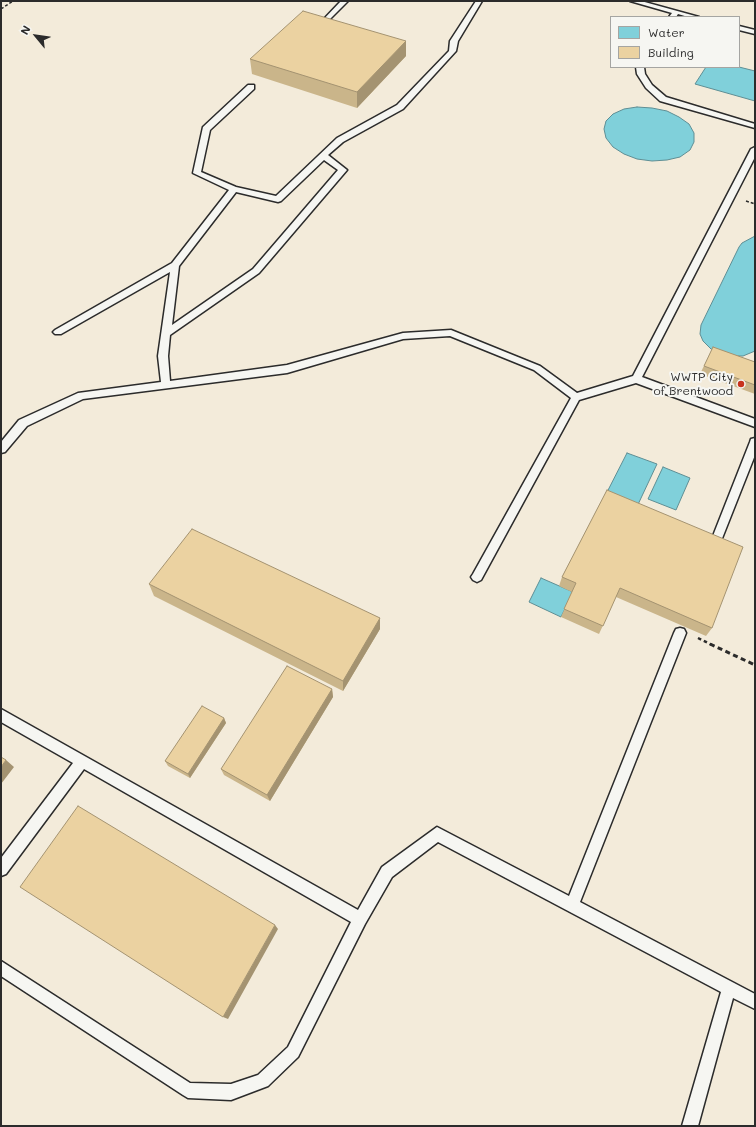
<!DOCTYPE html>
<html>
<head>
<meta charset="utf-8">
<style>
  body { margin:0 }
  #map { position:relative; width:756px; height:1127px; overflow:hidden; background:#f3ebda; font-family:Mali,sans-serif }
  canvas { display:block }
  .frame { position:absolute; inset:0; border:2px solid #2b2b2b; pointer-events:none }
  .legend { position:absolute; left:610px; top:16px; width:130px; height:52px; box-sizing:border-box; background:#f6f6f2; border:1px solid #a5a5a2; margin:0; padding:5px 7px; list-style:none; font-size:12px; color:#2b2b2b }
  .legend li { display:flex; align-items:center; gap:8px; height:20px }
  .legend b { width:20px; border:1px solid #a5a5a2 }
  .north { position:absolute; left:16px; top:16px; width:40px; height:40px; -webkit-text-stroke:3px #f6f6f2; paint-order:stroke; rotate:299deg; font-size:11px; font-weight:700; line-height:16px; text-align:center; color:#2b2b2b }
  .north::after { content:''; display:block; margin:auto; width:14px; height:18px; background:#2b2b2b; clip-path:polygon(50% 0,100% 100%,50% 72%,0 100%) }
</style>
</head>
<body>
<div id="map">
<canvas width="756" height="1127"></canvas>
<div class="frame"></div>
<ul class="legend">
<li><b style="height:11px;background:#80d0da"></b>Water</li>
<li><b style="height:11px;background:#ebd2a1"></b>Building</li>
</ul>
<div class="north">N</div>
</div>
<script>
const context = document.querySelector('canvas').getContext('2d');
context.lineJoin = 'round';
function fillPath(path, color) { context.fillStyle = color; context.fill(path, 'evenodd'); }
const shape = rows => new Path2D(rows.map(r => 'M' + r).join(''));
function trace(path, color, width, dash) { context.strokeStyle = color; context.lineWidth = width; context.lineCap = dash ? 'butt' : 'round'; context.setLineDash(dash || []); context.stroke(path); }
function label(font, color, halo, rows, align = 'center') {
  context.font = font + ' Mali,sans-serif'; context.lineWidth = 4; context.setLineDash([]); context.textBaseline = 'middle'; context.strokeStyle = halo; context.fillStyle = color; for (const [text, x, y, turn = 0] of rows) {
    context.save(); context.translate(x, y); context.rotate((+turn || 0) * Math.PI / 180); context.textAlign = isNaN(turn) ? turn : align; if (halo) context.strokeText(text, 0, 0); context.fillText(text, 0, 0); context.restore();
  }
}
const water = shape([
  [706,67,739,67,755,71,755,101,695,84,706,67],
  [637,107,652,108,667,111,679,117,689,124,694,133,694,142,690,150,680,157,667,160,652,161,637,159,624,154,613,147,606,138,604,129,606,121,613,114,624,109,637,107],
  [755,236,755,351,743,356,733,356,721,354,711,349,703,341,700,334,701,325,739,247,742,243,755,236],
  [627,453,657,464,634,513,603,500,627,453],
  [663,467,690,478,676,510,648,499,663,467],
  [541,578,573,592,561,617,529,602,541,578]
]);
const pathFar2 = shape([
  [1,9,13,1],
  [746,201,755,204]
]);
const pathFar1 = shape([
  [698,638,712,645]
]);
const path = shape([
  [710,644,755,665]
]);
const service = shape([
  [341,1,348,1,325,24,321,24,321,22,341,1],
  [476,1,482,1,458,41,456,51,403,109,343,142,328,155,347,170,259,273,170,335,168,356,170,381,287,365,403,333,451,330,540,366,577,393,633,376,751,149,755,147,755,157,642,377,755,419,755,427,636,383,579,400,481,580,477,582,473,580,471,577,473,574,571,398,534,370,450,336,403,339,287,373,83,399,27,426,5,452,1,453,1,442,19,420,78,393,161,382,158,356,170,272,61,334,55,334,53,332,55,330,172,263,229,190,193,173,203,127,248,85,254,85,254,89,210,130,201,172,236,187,276,196,337,138,397,105,449,51,450,41,476,1],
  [324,160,338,170,253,269,172,325,179,266,236,192,278,202,281,201,324,160],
  [630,1,641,1,699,17,688,17,678,14,676,17,669,17,672,13,630,1],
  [739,26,755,30,755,34,739,30,739,26],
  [636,67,644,67,645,74,652,85,666,97,755,124,755,128,660,101,646,88,637,74,636,67],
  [755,438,755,455,721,541,720,544,716,546,712,544,711,541,750,442,751,439,755,438],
  [680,628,684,629,686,633,580,902,755,994,755,1009,733,998,698,1126,682,1126,721,992,438,842,392,877,365,924,298,1057,268,1086,231,1100,188,1098,183,1095,1,976,1,961,190,1083,231,1084,258,1075,288,1047,351,922,84,769,6,874,1,876,1,858,73,763,1,722,1,709,358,910,382,867,437,827,569,896,674,633,676,629,680,628]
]);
const wall = shape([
  [406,41,406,56,357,108,252,74,250,59],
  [713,347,755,362,755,394,700,374],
  [607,490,712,628,706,636,616,597,599,634,561,617,572,592,559,586,562,577],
  [149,584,380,618,380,629,343,691,154,596],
  [332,689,333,697,270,801,224,775,221,769],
  [224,718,226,723,190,778,168,766,165,761]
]);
const shadedWall = shape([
  [406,41,406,56,357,108,357,92],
  [380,618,380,629,343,691,343,681],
  [332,689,333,697,270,801,267,795],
  [224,718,226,723,190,778,188,774],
  [6,760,14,767,1,784,1,767],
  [275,925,278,929,228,1019,223,1017]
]);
const building = shape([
  [303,11,406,41,357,92,250,59,303,11],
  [713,347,755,362,755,385,704,366,713,347],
  [607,490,743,547,712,628,620,588,603,626,564,609,576,583,562,577,607,490],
  [192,529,380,618,343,681,149,584,192,529],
  [287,666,332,689,267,795,221,769,287,666],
  [202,706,224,718,188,774,165,761,202,706],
  [1,757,6,760,1,767,1,757],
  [78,806,275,925,223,1017,20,887,78,806]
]);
const markers = [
  [741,384,4,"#c8321e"]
];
const poiNames = [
  ["WWTP City",733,377],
  ["of Brentwood",733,391]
];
fillPath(water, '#80d0da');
trace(water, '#5e8e94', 1);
trace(service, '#2b2b2b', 3);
trace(pathFar2, '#2b2b2b', 1.5, [3, 2]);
trace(pathFar1, '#2b2b2b', 2.5, [3.5, 3]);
trace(path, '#2b2b2b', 3, [5, 3.5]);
fillPath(service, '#f6f6f2');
fillPath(wall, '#cab58a');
fillPath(shadedWall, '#a49371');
fillPath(building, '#ebd2a1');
trace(building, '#a49371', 1);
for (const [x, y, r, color] of markers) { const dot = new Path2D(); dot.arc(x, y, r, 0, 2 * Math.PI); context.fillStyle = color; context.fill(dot); trace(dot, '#f6f6f2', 1.5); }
label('12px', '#2b2b2b', '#f6f6f2', poiNames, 'right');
</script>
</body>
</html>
